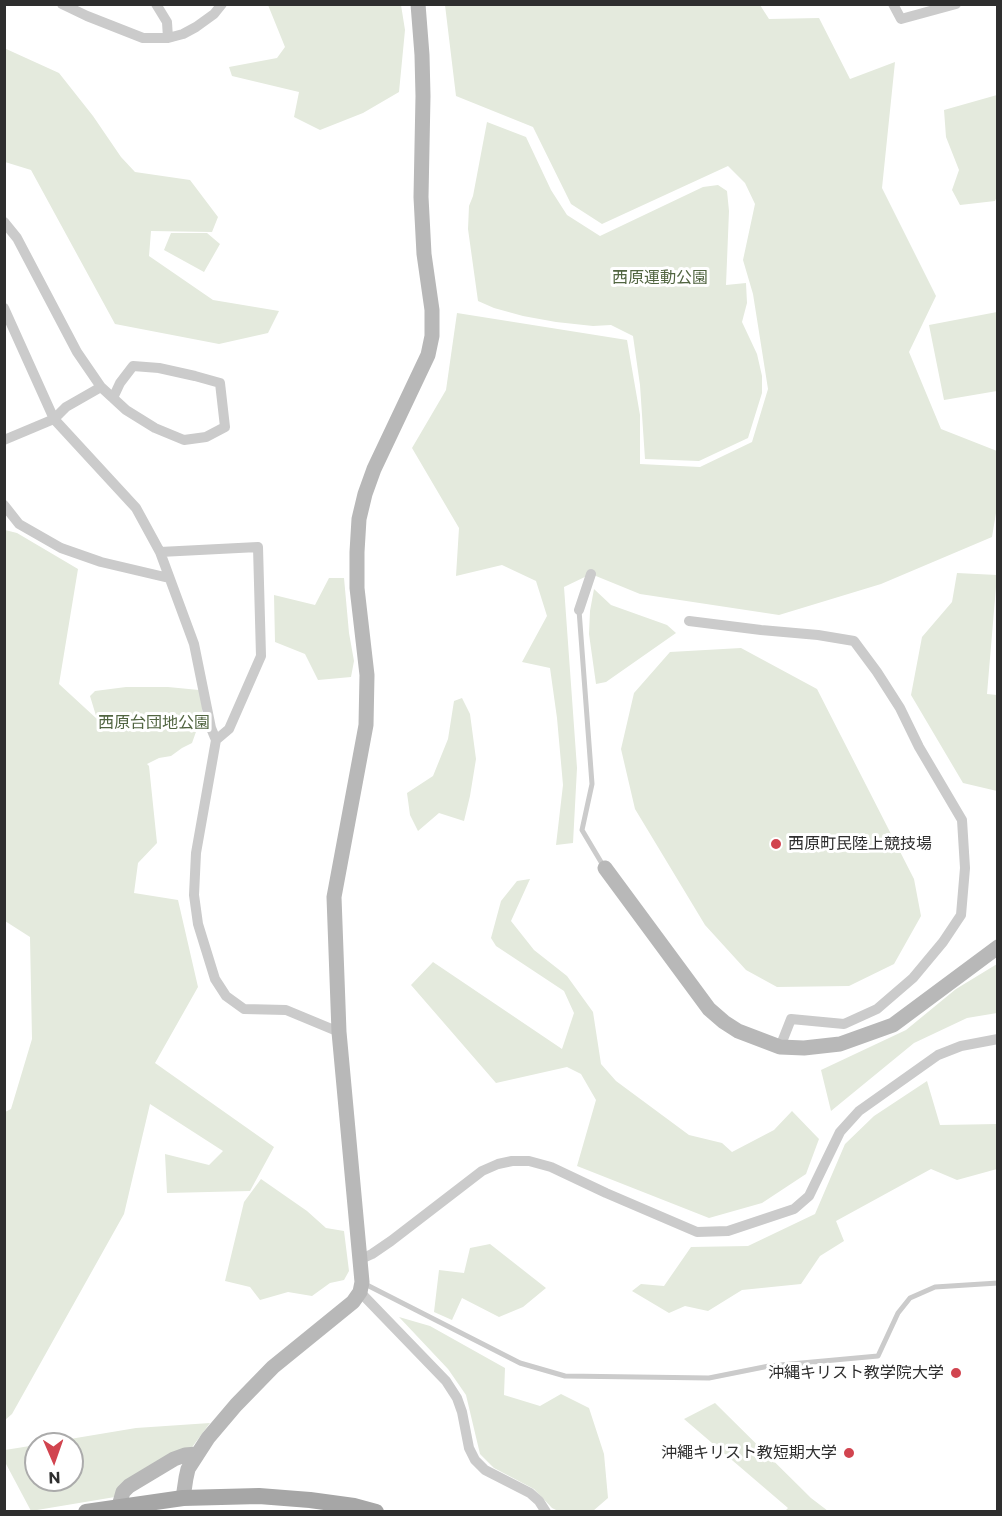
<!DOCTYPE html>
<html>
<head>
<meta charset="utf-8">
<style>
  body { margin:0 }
  #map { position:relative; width:1002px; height:1516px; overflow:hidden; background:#fff; font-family:Commissioner,sans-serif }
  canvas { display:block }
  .frame { position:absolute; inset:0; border:6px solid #2e2e2e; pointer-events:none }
  .north { position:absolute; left:24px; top:1432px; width:60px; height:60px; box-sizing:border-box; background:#fff; border:2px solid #ababab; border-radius:50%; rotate:178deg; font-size:16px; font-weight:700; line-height:24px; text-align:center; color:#2e2e2e }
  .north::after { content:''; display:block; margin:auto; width:21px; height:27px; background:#d1444f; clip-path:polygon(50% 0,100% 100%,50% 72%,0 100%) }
</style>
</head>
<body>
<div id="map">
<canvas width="1002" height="1516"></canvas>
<div class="frame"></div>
<div class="north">N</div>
</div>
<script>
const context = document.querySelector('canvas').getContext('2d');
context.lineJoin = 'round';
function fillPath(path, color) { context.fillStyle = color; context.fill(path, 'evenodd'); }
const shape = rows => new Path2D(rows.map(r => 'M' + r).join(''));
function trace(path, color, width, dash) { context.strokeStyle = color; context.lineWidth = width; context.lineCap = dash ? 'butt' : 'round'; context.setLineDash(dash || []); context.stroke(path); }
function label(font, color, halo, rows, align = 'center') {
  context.font = font + ' Commissioner,"Noto Sans JP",sans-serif'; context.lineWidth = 6; context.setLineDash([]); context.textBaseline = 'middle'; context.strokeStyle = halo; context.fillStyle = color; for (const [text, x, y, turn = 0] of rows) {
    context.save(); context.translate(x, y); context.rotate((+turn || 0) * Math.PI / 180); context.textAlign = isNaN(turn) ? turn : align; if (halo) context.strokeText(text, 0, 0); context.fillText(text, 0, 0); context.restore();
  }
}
const green = shape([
  [268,5,401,5,405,30,399,92,363,113,320,130,294,117,299,92,232,76,229,67,277,58,285,47],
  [445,5,760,5,769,19,819,18,850,79,895,62,882,188,936,296,909,352,941,429,997,451,997,507,992,537,881,584,779,615,640,594,591,574,564,587,577,768,573,843,556,845,563,785,557,718,550,668,522,662,547,616,536,581,502,565,456,576,459,528,412,448,446,390,457,313,627,340,640,415,640,464,700,467,752,442,768,389,753,294,743,260,755,204,745,183,728,166,602,224,571,204,533,127,456,96],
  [4,48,59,73,93,116,121,157,135,172,190,180,218,217,212,232,151,231,149,256,213,300,279,311,268,333,219,344,115,324,31,170,5,162],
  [997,95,997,196,995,201,960,205,952,190,959,170,946,137,944,110],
  [487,122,526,137,551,190,567,215,600,236,703,187,718,185,727,191,729,211,726,285,746,283,747,303,742,322,757,354,762,376,762,393,748,438,699,461,645,459,640,385,633,336,611,325,593,326,556,322,523,316,494,308,478,301,468,229,469,206,473,196],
  [171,233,207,233,220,244,204,272,164,250],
  [997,312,997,391,944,400,929,325],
  [5,530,17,533,78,569,59,684,97,719,90,696,95,691,126,687,168,687,199,690,202,700,202,715,192,743,182,748,171,756,159,758,147,764,149,766,157,843,138,863,134,893,178,900,198,987,155,1063,274,1147,250,1191,167,1193,165,1154,209,1165,223,1151,150,1104,124,1214,12,1414,5,1420,5,1112,11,1109,32,1039,30,937,5,921],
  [957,573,997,575,987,694,997,695,997,791,963,783,911,695,922,637,952,602],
  [329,578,344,578,349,633,354,661,351,677,318,680,305,654,275,642,274,595,315,605],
  [594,589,611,605,667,625,676,633,606,682,596,684,589,634,590,611],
  [741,648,817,689,914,879,921,916,894,964,849,986,777,987,746,970,705,925,635,809,621,749,634,693,670,652],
  [462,698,470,714,476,759,470,796,464,821,439,813,418,831,410,815,407,793,433,776,448,739,454,701],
  [530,879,511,921,534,950,567,976,593,1012,601,1064,616,1081,689,1135,722,1143,732,1152,774,1130,792,1111,819,1139,806,1174,762,1203,709,1218,577,1166,596,1100,581,1074,567,1067,496,1083,411,985,433,962,562,1049,574,1013,564,991,496,946,491,938,501,901,517,881],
  [997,964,997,1013,967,1018,914,1043,831,1111,821,1070,906,1030,956,989],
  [927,1081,940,1125,997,1124,997,1169,957,1180,931,1169,836,1221,844,1241,820,1256,801,1284,742,1290,708,1311,685,1306,669,1313,632,1291,641,1284,664,1286,691,1247,748,1246,815,1214,845,1144,874,1116],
  [261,1179,307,1211,326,1228,344,1231,349,1271,344,1280,330,1283,312,1296,288,1292,260,1300,250,1287,225,1281,244,1202],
  [490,1244,546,1288,523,1307,499,1317,462,1298,452,1320,434,1312,439,1270,464,1273,470,1248],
  [399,1317,430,1326,505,1368,504,1395,540,1406,561,1394,589,1408,604,1454,608,1498,593,1511,558,1511,552,1508,534,1489,494,1468,480,1454,466,1395,448,1369],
  [715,1403,811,1498,828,1511,785,1511,788,1508,684,1419],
  [210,1423,190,1450,115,1497,31,1511,5,1462,5,1450,36,1445,36,1480,72,1480,72,1444,40,1444,136,1428]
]);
const lane = shape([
  [579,610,592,784,582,830,604,867],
  [363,1283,520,1363,565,1376,709,1378,769,1366,878,1356,898,1313,910,1298,935,1287,998,1283]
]);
const street = shape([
  [62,4,87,16,143,38,168,38,183,34,196,27,214,14,222,4],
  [156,4,167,22,168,38],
  [893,4,901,19,956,4],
  [4,222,17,238,77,352,101,387,126,410,155,428,184,440,206,437,225,427,220,383,195,376,159,368,133,366,120,383,113,398],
  [4,308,54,419,136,508,160,552,194,644,211,728,216,740,196,853,194,895,198,924,215,979,226,996,244,1009,286,1010,339,1032],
  [4,440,54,419,66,407,101,387],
  [4,505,19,524,61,548,101,562,169,578],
  [160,552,258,547,261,656,229,729,216,740],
  [579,610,591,574],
  [689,621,761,630,818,635,854,641,877,672,900,708,919,747,962,820,965,868,961,915,943,942,913,978,877,1009,844,1024,791,1019,780,1047],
  [359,1260,372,1254,391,1241,482,1171,498,1164,512,1161,529,1161,551,1167,606,1193,697,1232,728,1231,794,1209,809,1196,840,1132,859,1111,938,1055,961,1046,998,1039],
  [360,1292,446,1381,457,1398,462,1412,469,1448,475,1460,485,1470,530,1493,539,1501,546,1512]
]);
const secondary = shape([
  [605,868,709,1009,724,1022,738,1031,780,1047,804,1048,840,1044,893,1025,998,947],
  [183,1498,186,1478,188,1469,208,1438,236,1405,273,1367,353,1302,360,1292,362,1282,339,1032,334,897,366,725,367,675,357,588,357,552,359,519,365,494,374,469,428,355,432,336,432,310,424,254,421,197,423,96,422,55,418,4],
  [119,1506,123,1492,129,1486,174,1459,185,1455,197,1454]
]);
const primary = shape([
  [86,1512,183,1498,259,1496,310,1500,354,1506,376,1512]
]);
const markers = [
  [776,844,6,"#d1444f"],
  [956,1373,6,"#d1444f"],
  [849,1453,6,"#d1444f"]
];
const parkNames = [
  ["西原運動公園",660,278],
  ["西原台団地公園",154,723]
];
const poiNames = [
  ["西原町民陸上競技場",788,844,"left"],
  ["沖縄キリスト教学院大学",944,1373],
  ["沖繩キリスト教短期大学",837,1453]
];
fillPath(green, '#e4eadd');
trace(lane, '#cbcbcb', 5);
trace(street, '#cbcbcb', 10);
trace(secondary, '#b8b8b8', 15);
trace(primary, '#a6a6a6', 16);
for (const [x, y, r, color] of markers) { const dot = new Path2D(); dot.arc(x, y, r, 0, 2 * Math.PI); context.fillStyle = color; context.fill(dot); trace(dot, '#fff', 2); }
label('16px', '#516541', '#fff', parkNames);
label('16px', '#2e2e2e', '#fff', poiNames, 'right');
</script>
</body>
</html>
